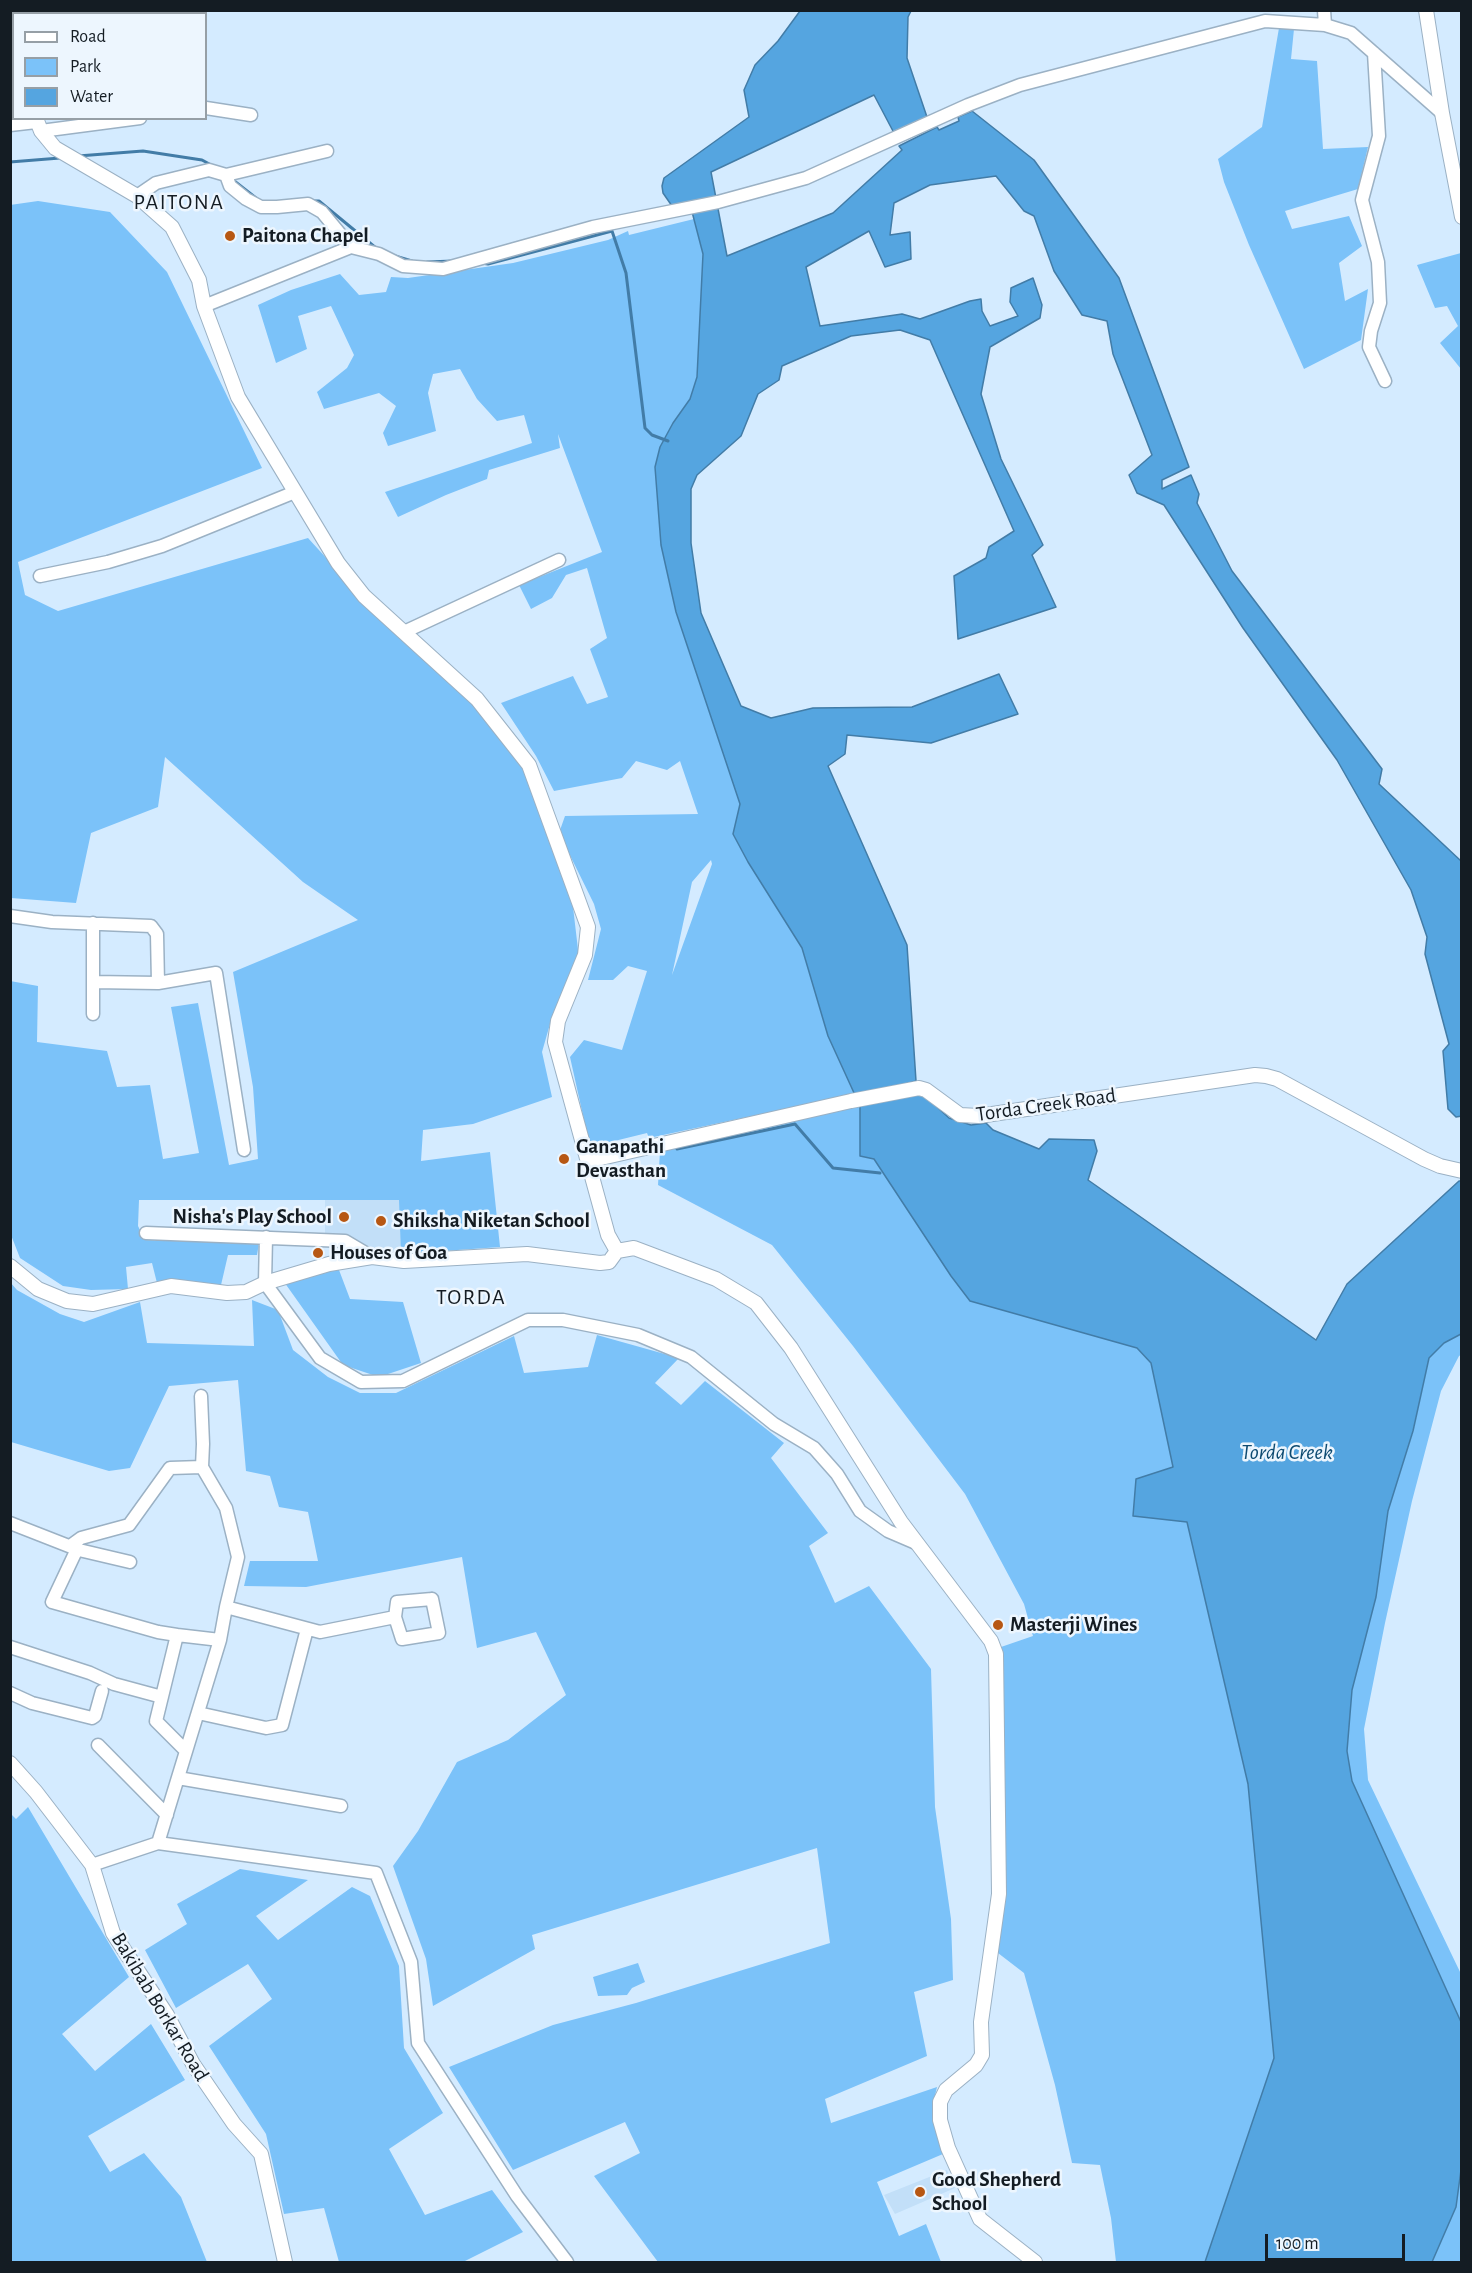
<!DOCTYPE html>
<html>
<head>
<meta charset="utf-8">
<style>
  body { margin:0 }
  #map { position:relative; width:1472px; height:2273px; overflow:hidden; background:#d4ebff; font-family:"Alegreya Sans",sans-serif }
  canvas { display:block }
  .frame { position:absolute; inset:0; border:12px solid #141c23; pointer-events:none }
  .legend { position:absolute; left:12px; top:12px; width:195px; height:108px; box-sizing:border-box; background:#edf6fe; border:2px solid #969fa6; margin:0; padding:8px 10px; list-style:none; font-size:18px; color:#141c23 }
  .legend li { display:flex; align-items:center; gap:12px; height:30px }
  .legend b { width:30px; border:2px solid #969fa6 }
  .scale { position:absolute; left:1265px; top:2234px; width:140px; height:27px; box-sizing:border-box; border:3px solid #141c23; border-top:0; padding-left:8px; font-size:18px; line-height:21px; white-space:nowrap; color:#141c23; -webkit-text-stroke:4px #edf6fe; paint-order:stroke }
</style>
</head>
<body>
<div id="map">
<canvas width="1472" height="2273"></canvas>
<div class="frame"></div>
<ul class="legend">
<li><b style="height:8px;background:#fff"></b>Road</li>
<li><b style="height:16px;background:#7bc2f9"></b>Park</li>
<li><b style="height:16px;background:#55a5e0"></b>Water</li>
</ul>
<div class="scale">100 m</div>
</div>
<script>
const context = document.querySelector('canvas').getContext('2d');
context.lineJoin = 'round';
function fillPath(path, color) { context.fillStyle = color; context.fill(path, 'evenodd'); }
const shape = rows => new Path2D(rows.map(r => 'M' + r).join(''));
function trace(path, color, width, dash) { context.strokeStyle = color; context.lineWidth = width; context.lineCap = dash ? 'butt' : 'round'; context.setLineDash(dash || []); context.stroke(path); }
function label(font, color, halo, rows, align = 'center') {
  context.font = font + ' "Alegreya Sans",sans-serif'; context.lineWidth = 5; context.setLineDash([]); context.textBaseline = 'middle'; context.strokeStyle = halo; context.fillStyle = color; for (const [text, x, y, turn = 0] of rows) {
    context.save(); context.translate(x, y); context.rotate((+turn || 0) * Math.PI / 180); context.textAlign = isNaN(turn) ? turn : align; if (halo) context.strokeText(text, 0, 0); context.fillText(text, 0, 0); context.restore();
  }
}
const built = shape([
  [325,1199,400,1200,401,1254,382,1254,362,1243,344,1236,325,1235],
  [947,2170,955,2188,895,2214,884,2195]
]);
const green = shape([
  [1279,28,1294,29,1291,59,1317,61,1323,149,1368,147,1358,189,1285,211,1292,229,1349,216,1362,246,1339,263,1345,301,1368,289,1361,340,1304,369,1249,245,1224,182,1218,159,1262,127],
  [38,201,110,212,167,272,262,468,18,562,25,595,58,611,308,538,400,639,471,702,525,764,573,907,579,958,550,1024,542,1052,552,1097,473,1124,423,1130,421,1161,490,1152,500,1247,401,1254,399,1200,139,1200,138,1226,145,1240,259,1243,257,1255,228,1255,221,1285,183,1282,157,1283,152,1263,126,1267,128,1289,91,1290,63,1286,20,1258,11,1235,10,981,38,986,37,1042,107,1051,117,1087,150,1085,163,1159,199,1153,171,1007,198,1003,229,1165,258,1159,253,1087,233,972,358,920,303,882,165,757,158,807,91,833,76,903,11,898,10,205],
  [694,219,703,254,697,377,690,399,673,423,660,447,655,467,661,545,676,612,741,804,733,834,748,862,802,948,828,1036,855,1094,649,1138,647,1133,590,1147,570,1057,584,1040,622,1050,647,971,628,966,613,980,588,980,601,929,594,904,559,833,565,816,698,814,680,761,667,770,636,761,622,778,554,791,536,756,501,703,573,676,587,704,608,697,590,649,607,638,587,568,566,575,552,598,531,609,519,585,602,552,558,434,560,448,489,470,487,479,446,495,398,517,385,492,532,443,524,415,497,421,477,399,460,369,433,374,428,393,436,431,388,446,383,433,396,406,379,393,324,409,317,392,347,368,354,355,331,306,298,316,307,349,276,363,258,305,291,290,340,274,359,295,386,292,391,277,408,278,513,263,608,240,628,231,629,235],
  [711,860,712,864,672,975,692,882],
  [1461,253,1462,253,1461,369,1440,343,1458,326,1447,306,1435,308,1417,265],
  [860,1106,874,1159,970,1300,1137,1348,1151,1363,1173,1467,1133,1516,1187,1522,1248,1784,1274,2058,1205,2262,1116,2262,1111,2218,1100,2165,1072,2163,1055,2085,1024,1973,998,1953,1001,1647,1033,1636,1024,1604,965,1494,853,1346,772,1245,658,1185,660,1151],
  [329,1269,339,1270,350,1299,403,1302,421,1363,379,1377,343,1365,282,1279],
  [10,1282,17,1290,60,1314,84,1322,140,1302,147,1343,254,1346,252,1300,278,1310,293,1350,328,1377,360,1393,396,1393,514,1336,524,1373,588,1367,597,1335,679,1358,655,1383,681,1405,705,1381,784,1443,771,1458,828,1533,809,1546,835,1603,869,1586,931,1669,935,1807,951,1919,953,1980,914,1992,927,2056,825,2099,831,2123,937,2087,932,2108,943,2154,877,2182,899,2236,926,2224,941,2262,658,2262,594,2176,640,2153,625,2122,513,2170,449,2067,553,2025,636,2003,830,1943,817,1848,532,1935,535,1949,433,2006,426,1959,393,1866,418,1831,457,1762,508,1740,566,1695,536,1632,477,1648,462,1557,306,1587,244,1586,250,1561,318,1561,308,1512,279,1507,270,1476,246,1471,238,1380,169,1386,130,1468,109,1471,11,1442],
  [1461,1334,1461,1355,1459,1356,1441,1391,1412,1501,1385,1623,1364,1729,1368,1780,1461,1974,1461,2022,1352,1781,1347,1751,1352,1690,1376,1597,1388,1511,1413,1432,1429,1358,1444,1342],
  [28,1807,129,1977,62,2034,95,2071,151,2024,185,2080,88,2136,110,2172,144,2153,181,2197,207,2262,11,2262,10,1813,16,1819],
  [240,1869,308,1880,256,1916,278,1940,352,1887,370,1896,399,1966,404,2048,443,2113,389,2149,425,2215,492,2190,523,2232,465,2261,466,2262,339,2262,324,2208,284,2214,266,2134,209,2046,272,1999,248,1964,176,2008,145,1950,187,1924,177,1904],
  [638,1963,645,1982,632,1988,627,1995,598,1996,593,1977],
  [1461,2170,1461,2262,1432,2262,1456,2207]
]);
const water = shape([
  [800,11,911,11,908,17,907,58,927,117,894,133,874,95,711,172,727,256,833,213,902,150,899,146,937,127,939,130,959,121,958,117,972,111,1034,160,1119,278,1189,467,1162,480,1162,489,1191,475,1199,494,1197,503,1232,571,1382,769,1379,784,1461,861,1462,1116,1456,1117,1448,1109,1443,1051,1449,1044,1425,954,1427,937,1411,890,1337,760,1243,628,1164,505,1137,493,1129,475,1152,455,1113,354,1107,321,1082,315,1054,271,1034,216,1024,211,996,176,930,185,894,203,890,235,910,232,911,259,885,267,869,231,806,267,820,326,902,314,920,319,970,301,981,299,982,311,990,326,1018,316,1010,302,1011,288,1033,278,1042,305,1040,318,990,347,981,394,1001,459,1043,545,1032,555,1056,607,958,639,954,576,986,558,989,547,1014,531,930,340,900,330,851,336,782,366,779,380,758,394,741,436,697,475,691,489,691,543,701,613,741,706,771,718,813,708,912,707,999,674,1018,714,931,743,847,735,845,754,828,766,907,945,916,1081,895,1087,924,1095,949,1118,971,1125,986,1123,993,1130,1039,1149,1049,1139,1094,1140,1097,1151,1088,1180,1316,1340,1347,1284,1459,1181,1461,1181,1461,1334,1444,1343,1429,1358,1413,1431,1388,1511,1376,1597,1352,1690,1347,1751,1352,1781,1461,2022,1461,2170,1456,2207,1432,2262,1205,2262,1274,2058,1248,1784,1187,1522,1133,1516,1136,1479,1173,1467,1151,1363,1137,1348,970,1301,951,1276,874,1159,860,1156,860,1106,828,1036,802,948,748,862,733,834,740,804,676,612,661,545,655,467,660,447,673,423,690,399,697,377,703,254,690,204,672,206,663,193,662,186,664,178,749,117,744,90,755,65,778,41,800,11]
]);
const stream = shape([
  [78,156,143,151,202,160,213,166],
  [10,162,60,158],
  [233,180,256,198],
  [312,201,319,201,376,248],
  [395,256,412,261],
  [427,262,453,261],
  [481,263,488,264,612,231,626,273,645,428,652,435,668,441],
  [677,1149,795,1124,833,1168,880,1173]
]);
const minor = shape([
  [1324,10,1325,25],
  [1374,53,1379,136,1362,200,1378,262,1380,303,1371,331,1369,347,1385,381],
  [206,108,251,115],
  [10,125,36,122],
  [41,131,140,118],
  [226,175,327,151],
  [137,196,156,183,209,170,226,175,230,186,246,199,261,207,277,207,308,204,322,212,351,247],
  [204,306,351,247,379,254,403,266,443,269,593,227,718,202,806,178,968,105,1020,85,1265,21,1325,25,1351,33,1442,113],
  [40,576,108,562,162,546,295,492],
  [404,632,559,560],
  [10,916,52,922,151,926,157,934,158,983,216,973,244,1150],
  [93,923,93,982],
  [93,1014,93,982,158,983],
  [146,1233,345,1241,372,1257],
  [266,1237,265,1283,320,1358,361,1382,403,1381,528,1320,563,1320,638,1335,691,1357,774,1424,814,1448,837,1474,860,1511,888,1531,916,1543],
  [201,1396,203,1444,202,1467],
  [10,1523,79,1550,130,1562],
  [70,1546,81,1538,129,1525,170,1468,202,1467,226,1508,238,1557,226,1607],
  [77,1549,52,1602,158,1632,177,1635],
  [432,1599,439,1633,402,1639,395,1617,397,1602,432,1599],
  [10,1647,90,1673,114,1684,162,1697],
  [10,1693,32,1703,92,1718,95,1716,102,1691],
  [198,1713,266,1728,282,1725,307,1629],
  [98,1745,167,1815],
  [186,1751,156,1721,177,1635,220,1640],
  [178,1778,341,1806],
  [158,1843,220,1640,226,1607,320,1632,395,1617],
  [92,1865,158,1843,376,1873,411,1962,418,2043,517,2196,567,2262]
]);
const tertiary = shape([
  [1426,10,1442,113,1462,217],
  [42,14,42,10],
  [36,118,41,131,55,148,137,196,172,227,199,280,204,306,238,397,338,563,364,596,477,699,529,765,588,927,585,955,558,1021,555,1042,608,1235,617,1251],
  [588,1161,851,1101,919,1088,926,1090,960,1115,979,1116,1255,1075,1266,1076,1277,1079,1424,1159,1440,1166,1462,1171],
  [10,1266,38,1289,67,1301,93,1304,171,1286,227,1293,246,1292,265,1283,329,1264,372,1257,404,1261,527,1254,600,1263,609,1262,617,1251,634,1248,716,1279,756,1303,791,1348,901,1522,991,1641,996,1654,999,1894,981,2022,982,2055,976,2065,946,2090,940,2102,940,2120,948,2148,980,2219,1035,2262],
  [10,1763,36,1792,92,1865,113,1933,167,2015,193,2064,234,2124,261,2154,285,2262]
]);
const markers = [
  [230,236,6,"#b75713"],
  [564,1159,6,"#b75713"],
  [344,1217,6,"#b75713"],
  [381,1221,6,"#b75713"],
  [318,1253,6,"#b75713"],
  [998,1625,6,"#b75713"],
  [920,2192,6,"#b75713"]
];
const poiNames = [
  ["Paitona Chapel",242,236],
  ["Ganapathi",576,1147],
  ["Devasthan",576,1171],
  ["Nisha's Play School",332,1217,"right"],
  ["Shiksha Niketan School",393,1221],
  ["Houses of Goa",330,1253],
  ["Masterji Wines",1010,1625],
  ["Good Shepherd",932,2180],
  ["School",932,2204]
];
const streetNames = [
  ["Torda Creek Road",1046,1105,-8],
  ["Bakibab Borkar Road",160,2007,59]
];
const neighbourhoodNames = [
  ["PAITONA",179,202],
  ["TORDA",471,1297]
];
const waterNames = [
  ["Torda Creek",1287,1452]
];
fillPath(built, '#c2dff8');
fillPath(green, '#7bc2f9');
fillPath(water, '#55a5e0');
trace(water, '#427ca7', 1.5);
trace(stream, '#427ca7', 3);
trace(minor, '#9bb1c4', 15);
trace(tertiary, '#9bb1c4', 16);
trace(minor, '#fff', 12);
trace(tertiary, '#fff', 14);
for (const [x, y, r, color] of markers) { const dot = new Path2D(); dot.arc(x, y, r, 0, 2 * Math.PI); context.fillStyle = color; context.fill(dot); trace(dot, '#edf6fe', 2); }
label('bold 21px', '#141c23', '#edf6fe', poiNames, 'left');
label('21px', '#141c23', '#edf6fe', streetNames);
context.letterSpacing = '1.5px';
label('22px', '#141c23', '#edf6fe', neighbourhoodNames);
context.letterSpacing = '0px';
label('italic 22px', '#0e4b72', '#edf6fe', waterNames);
</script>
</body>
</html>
